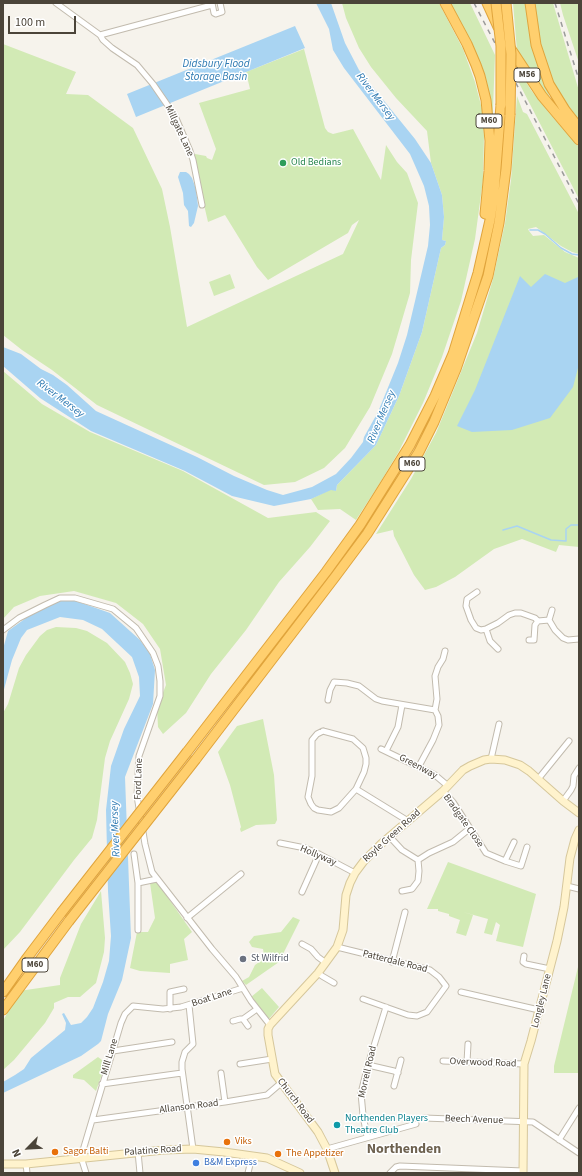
<!DOCTYPE html>
<html>
<head>
<meta charset="utf-8">
<style>
  body { margin:0 }
  #map { position:relative; width:582px; height:1176px; overflow:hidden; background:#f6f3ec; font-family:"Source Sans 3",sans-serif }
  canvas { display:block }
  .frame { position:absolute; inset:0; border:4px solid #4b4439; pointer-events:none }
  .north { position:absolute; left:8px; top:1128px; width:40px; height:40px; -webkit-text-stroke:3px #fff; paint-order:stroke; rotate:246deg; font-size:11px; font-weight:700; line-height:16px; text-align:center; color:#4b4439 }
  .north::after { content:''; display:block; margin:auto; width:14px; height:18px; background:#4b4439; clip-path:polygon(50% 0,100% 100%,50% 72%,0 100%) }
  .scale { position:absolute; left:8px; top:16px; width:68px; height:18px; box-sizing:border-box; border:2px solid #4b4439; border-top:0; padding-left:5px; font-size:12px; line-height:14px; white-space:nowrap; color:#4b4439; -webkit-text-stroke:3px #fff; paint-order:stroke }
</style>
</head>
<body>
<div id="map">
<canvas width="582" height="1176"></canvas>
<div class="frame"></div>
<div class="north">N</div>
<div class="scale">100 m</div>
</div>
<script>
const context = document.querySelector('canvas').getContext('2d');
context.lineJoin = 'round';
function fillPath(path, color) { context.fillStyle = color; context.fill(path, 'evenodd'); }
const shape = rows => new Path2D(rows.map(r => 'M' + r).join(''));
function trace(path, color, width, dash) { context.strokeStyle = color; context.lineWidth = width; context.lineCap = dash ? 'butt' : 'round'; context.setLineDash(dash || []); context.stroke(path); }
function label(font, color, halo, rows, align = 'center') {
  context.font = font + ' "Source Sans 3",sans-serif'; context.lineWidth = 3; context.setLineDash([]); context.textBaseline = 'middle'; context.strokeStyle = halo; context.fillStyle = color; for (const [text, x, y, turn = 0] of rows) {
    context.save(); context.translate(x, y); context.rotate((+turn || 0) * Math.PI / 180); context.textAlign = isNaN(turn) ? turn : align; if (halo) context.strokeText(text, 0, 0); context.fillText(text, 0, 0); context.restore();
  }
}
const green = shape([
  [342,3,439,3,463,49,475,82,483,113,484,137,483,180,475,239,461,301,442,357,423,403,398,453,378,486,356,520,340,509,318,510,311,499,331,489,336,491,337,485,376,445,399,396,422,332,441,248,445,245,446,241,442,240,444,217,442,195,431,163,427,131,396,98,371,67,359,48,346,18],
  [448,3,470,3,495,55,492,136,490,115],
  [513,3,527,3,541,72,552,104,517,51],
  [535,3,553,3,579,91,579,120,553,85,542,56,538,30],
  [560,3,579,3,579,63,563,15],
  [3,44,76,72,66,94,88,95,133,128,162,189,170,227,187,327,343,254,359,220,352,225,348,233,268,280,257,267,225,215,208,222,195,166,195,154,206,156,207,158,212,160,216,149,199,103,250,89,246,72,304,49,325,128,328,132,333,134,353,129,381,180,386,145,397,162,407,173,418,203,411,260,410,293,392,354,370,407,345,448,324,468,295,482,264,485,97,405,52,370,22,350,3,335],
  [517,67,531,90,550,114,579,147,579,199,518,81],
  [517,96,523,112,527,114,579,214,579,254,572,252,561,246,536,227,528,229,529,231,533,236,544,235,565,252,579,258,579,547,559,545,556,552,522,539,494,549,455,577,436,587,425,590,414,575,394,536,393,530,376,534,411,479,436,433,477,333,493,279,505,223,511,180],
  [230,274,235,288,214,296,209,282],
  [3,371,42,404,90,432,183,471,268,518,316,512,330,521,310,547,279,582,246,630,211,674,186,713,163,734,158,727,157,708,166,685,160,649,143,624,116,603,74,591,40,596,14,607,3,619],
  [56,627,76,628,87,631,107,643,125,662,130,673,133,684,129,699,110,741,105,758,97,820,92,838,74,860,20,932,3,950,3,713,8,704,19,668,26,655,40,636,47,630],
  [263,719,274,775,277,820,275,824,256,825,241,832,240,829,241,827,230,785,218,752,237,726],
  [448,862,536,894,523,947,496,941,500,925,496,922,492,935,484,933,488,919,463,912,473,915,466,936,456,933,460,920,449,916,449,914,438,911,438,909,427,909],
  [157,882,192,932,184,939,188,960,170,964,170,973,140,971,130,968,137,932,148,932,155,918,150,883],
  [101,891,105,938,104,952,96,983,80,997,68,997,54,1003,54,1008,45,1023,14,1060,3,1070,3,1021,19,991,60,985,60,978,81,924],
  [293,917,300,920,279,962,246,985,242,981,249,977,255,965,262,960,264,955,263,949,252,947,249,942,254,936,281,932],
  [578,967,579,1073,554,1073,554,1066],
  [262,988,279,1007,268,1020,251,997],
  [98,1057,106,1063,96,1091,84,1080,73,1078,73,1075]
]);
const water = shape([
  [316,3,331,3,345,43,359,70,415,139,431,163,442,195,444,217,442,240,446,241,445,245,441,248,422,332,399,396,376,445,337,485,336,491,331,490,311,499,274,506,232,496,185,471,91,431,40,398,3,366,3,347,21,354,41,369,53,375,67,385,96,411,197,457,234,476,267,490,283,495,312,487,336,474,351,458,363,442,364,437,378,412,398,363,407,335,428,246,430,225,429,206,424,186,410,154,344,68,333,50,329,29],
  [295,26,305,48,136,117,127,94],
  [180,172,186,172,189,174,192,178,196,189,198,206,194,223,191,227,189,226,188,211,184,205,183,193,178,177],
  [545,274,565,283,578,277,579,280,579,364,573,387,550,418,512,430,472,432,457,426,475,390,520,276,531,287],
  [61,601,76,601,110,613,140,640,150,654,155,670,153,704,125,777,131,938,122,980,108,1014,101,1041,98,1044,81,1056,3,1093,3,1082,15,1075,24,1069,31,1058,65,1030,66,1023,62,1014,64,1013,71,1025,81,1023,87,1017,93,1008,103,982,109,961,111,936,108,891,106,810,111,766,124,729,140,696,139,677,132,657,102,629,83,620,60,617,27,630,21,638,12,660,3,693,3,649,8,631,40,608]
]);
const stream = shape([
  [530,230,538,230,545,234,561,248,572,254,579,255],
  [503,530,517,526,551,540,566,541,566,529,571,525,579,525]
]);
const street = shape([
  [56,3,100,35,103,40,112,48,137,65,153,84,175,116,190,151,193,160,202,205],
  [212,3,214,13,216,14,222,12,220,3],
  [100,35,212,5],
  [477,592,467,599,466,606,471,620,476,628,481,630,486,629,498,623,509,615,515,613,521,613,535,618,538,621,549,620,555,630,563,638,568,640,579,639],
  [549,620,552,610],
  [486,629,490,641,498,649],
  [3,630,19,618,45,605,60,598,75,598,113,609,136,628,153,653,158,666,160,681,160,696,139,756,137,796,145,844,152,872,212,949,236,977,251,1001,270,1025],
  [529,640,534,640,535,625,538,621],
  [328,700,330,690,334,682,347,683,359,686,376,699,382,701,435,710,438,716,439,725,433,740,419,766],
  [435,710,437,699,435,676,438,667,443,659,445,651],
  [323,731,353,739,363,748,366,758,366,764,364,772,356,789,339,808,331,812,318,810,314,808,311,804,308,797,312,776,312,740,317,734,323,731],
  [381,749,435,775,448,786],
  [386,751,398,727,402,705],
  [491,759,499,724],
  [539,778,569,741],
  [356,789,408,821],
  [443,791,453,802,486,853,505,861],
  [563,801,571,790,573,786,574,776,579,768],
  [389,836,402,850,418,860,419,871,418,881,412,889,402,891],
  [514,842,505,861,521,866,527,847],
  [280,843,305,848,319,854,355,873],
  [134,854,138,883,138,930],
  [418,860,429,853,453,842,469,829],
  [138,883,157,879],
  [567,886,579,889],
  [302,892,319,854],
  [187,918,241,874],
  [302,944,311,949,318,957,326,963],
  [337,947,430,970,439,977,446,986,427,1012,417,1016,408,1015,363,999],
  [524,956,523,962,526,964,550,969],
  [392,962,405,912],
  [318,973,322,976,334,983],
  [461,992,539,1010],
  [189,1005,193,1044,185,1052,182,1062,182,1069,193,1149],
  [170,1009,170,992,184,989],
  [243,1019,257,1009],
  [233,1021,240,1019,243,1019,248,1026],
  [113,1051,172,1042],
  [443,1061,524,1064],
  [467,1062,468,1044],
  [240,1064,272,1059],
  [368,1065,394,1071,398,1073],
  [221,1073,225,1102],
  [102,1084,182,1073],
  [394,1086,401,1060],
  [424,1118,533,1122,579,1153],
  [93,1120,225,1102,267,1095,281,1083],
  [367,1137,363,1115,361,1093,368,1065,386,1007],
  [559,1140,579,1108],
  [327,1149,416,1124],
  [138,1152,140,1173],
  [26,1164,27,1173],
  [86,1173,81,1157,121,1023,125,1014,133,1006,163,1009,181,1007,243,988],
  [248,1173,252,1156],
  [390,1173,396,1167,400,1166,523,1171]
]);
const secondary = shape([
  [3,1164,26,1164,164,1150,193,1149,224,1152,267,1158,300,1173],
  [335,1173,327,1149,318,1132,275,1074,268,1035,268,1029,270,1025,318,973,337,947,343,930,346,895,350,883,355,873,364,861,381,844,443,791,463,770,470,766,484,760,491,759,505,760,520,765,529,771,563,801,579,813],
  [523,1173,524,1064,531,1041,557,941,564,907,570,858,575,839,579,830]
]);
const highway = shape([
  [445,3,467,44,476,65,480,76,486,100,490,141,489,171,485,214],
  [487,3,498,27],
  [530,3,536,45,549,84,565,110,579,128],
  [509,46,542,96,579,140],
  [187,752,326,572,360,525,410,445,435,396,453,354,478,273,490,220,494,193,501,105],
  [196,759,335,577,367,534,419,452,434,422,456,369,488,276,499,223,506,169,510,115],
  [3,992,27,958,61,913],
  [3,1010,69,921]
]);
const rail = shape([
  [474,3,579,204],
  [555,3,579,80]
]);
const highwayBridge = shape([
  [496,3,501,46,501,105],
  [506,3,511,54,510,115],
  [61,913,187,752],
  [69,921,196,759]
]);
const markers = [
  [283,163,4,"#2e9e5b"],
  [243,959,4,"#6b7280"],
  [337,1125,4,"#0f9aa8"],
  [227,1142,4,"#e8710a"],
  [55,1152,4,"#e8710a"],
  [278,1154,4,"#e8710a"],
  [196,1163,4,"#3f7fe0"]
];
const shields = [
  [527,75,26],
  [489,121,26],
  [412,464,26],
  [35,965,26]
];
const shieldNames = [
  ["M56",527,75],
  ["M60",489,121],
  ["M60",412,464],
  ["M60",35,965]
];
const streetNames = [
  ["Millgate Lane",179,131,65],
  ["Greenway",418,767,28],
  ["Ford Lane",139,779,-88],
  ["Bradgate Close",463,821,55],
  ["Royle Green Road",392,836,-42],
  ["Hollyway",318,856,23],
  ["Patterdale Road",395,962,14],
  ["Boat Lane",212,998,-18],
  ["Longley Lane",542,1001,-76],
  ["Mill Lane",110,1057,-73],
  ["Overwood Road",483,1063,2],
  ["Morrell Road",368,1072,-77],
  ["Church Road",295,1101,53],
  ["Allanson Road",189,1107,-7],
  ["Beech Avenue",474,1120,2],
  ["Palatine Road",153,1151,-4]
];
const leisureNames = [
  ["Old Bedians",291,163]
];
const worshipNames = [
  ["St Wilfrid",251,959]
];
const cultureNames = [
  ["Northenden Players",345,1119],
  ["Theatre Club",345,1131]
];
const foodNames = [
  ["Viks",235,1142],
  ["Sagor Balti",63,1152],
  ["The Appetizer",286,1154]
];
const shopNames = [
  ["B&M Express",204,1163]
];
const waterNames = [
  ["Didsbury Flood",216,65],
  ["Storage Basin",216,78],
  ["River Mersey",375,97,53],
  ["River Mersey",60,399,37],
  ["River Mersey",382,417,-67],
  ["River Mersey",116,829,-92]
];
const districtNames = [
  ["Northenden",404,1150]
];
fillPath(green, '#d2eab5');
fillPath(water, '#a9d4f2');
trace(stream, '#a9d4f2', 1.5);
trace(street, '#c2bbae', 7);
trace(secondary, '#d6c79b', 9);
trace(highway, '#e0a43c', 11);
trace(street, '#fff', 5);
trace(secondary, '#fff3cd', 7);
trace(highway, '#ffcf6e', 9);
trace(rail, '#9a9a9a', 1.5, [5, 5]);
trace(highwayBridge, '#e0a43c', 11, []);
trace(highwayBridge, '#ffcf6e', 9);
for (const [x, y, r, color] of markers) { const dot = new Path2D(); dot.arc(x, y, r, 0, 2 * Math.PI); context.fillStyle = color; context.fill(dot); trace(dot, '#fff', 1.5); }
for (const [x, y, w] of shields) { const box = new Path2D(); box.roundRect(x - w / 2, y - 7, w, 14, 3); context.fillStyle = '#fff'; context.fill(box); trace(box, '#4b4439', 1); }
label('bold 9px', '#4b4439', null, shieldNames);
label('10px', '#4b4439', '#fff', streetNames);
label('10px', '#27864d', '#fff', leisureNames, 'left');
label('10px', '#5b616d', '#fff', worshipNames, 'left');
label('10px', '#0d838f', '#fff', cultureNames, 'left');
label('10px', '#c56008', '#fff', foodNames, 'left');
label('10px', '#366cbe', '#fff', shopNames, 'left');
label('italic 11px', '#2e7ab2', '#fff', waterNames);
label('bold 14px', '#6e6250', '#fff', districtNames);
</script>
</body>
</html>
